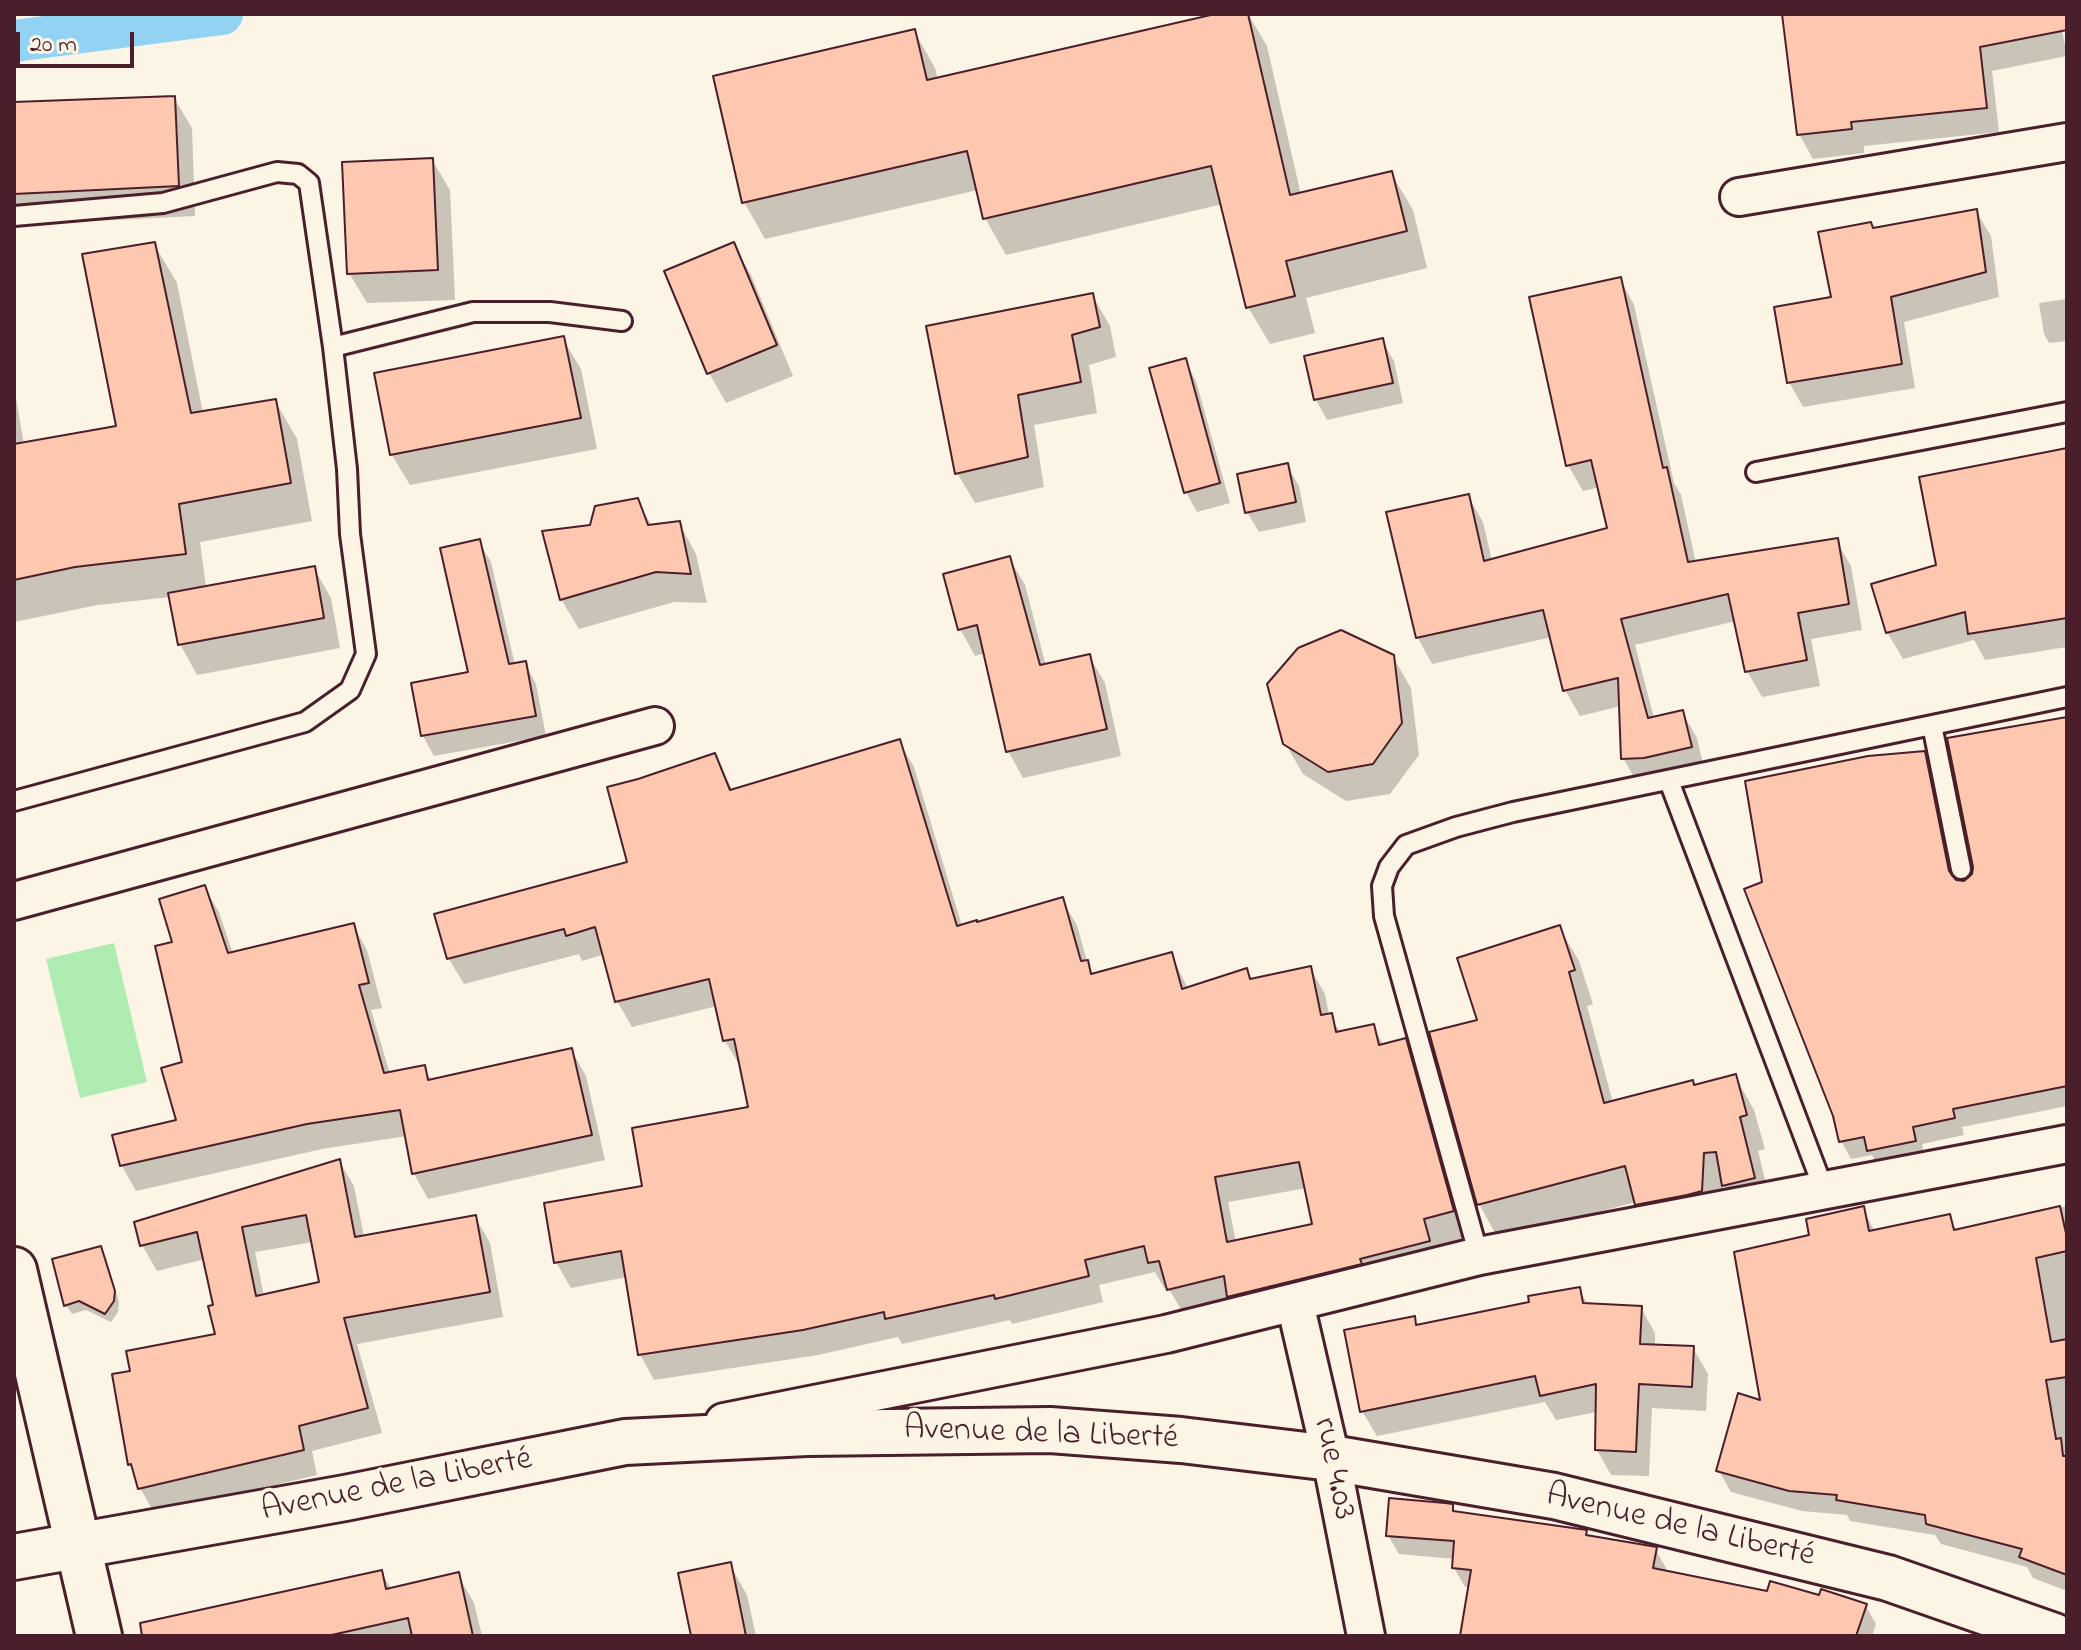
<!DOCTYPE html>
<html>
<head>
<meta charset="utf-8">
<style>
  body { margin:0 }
  #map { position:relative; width:2081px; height:1650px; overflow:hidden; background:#fcf5e5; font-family:"Indie Flower",sans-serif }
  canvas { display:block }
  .frame { position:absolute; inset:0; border:16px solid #4a1f2b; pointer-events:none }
  .scale { position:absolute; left:16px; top:32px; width:118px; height:36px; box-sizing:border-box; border:4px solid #4a1f2b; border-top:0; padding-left:10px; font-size:24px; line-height:28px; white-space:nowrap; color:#4a1f2b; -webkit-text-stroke:6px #fcf5e5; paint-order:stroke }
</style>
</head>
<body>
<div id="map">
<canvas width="2081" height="1650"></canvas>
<div class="frame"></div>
<div class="scale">20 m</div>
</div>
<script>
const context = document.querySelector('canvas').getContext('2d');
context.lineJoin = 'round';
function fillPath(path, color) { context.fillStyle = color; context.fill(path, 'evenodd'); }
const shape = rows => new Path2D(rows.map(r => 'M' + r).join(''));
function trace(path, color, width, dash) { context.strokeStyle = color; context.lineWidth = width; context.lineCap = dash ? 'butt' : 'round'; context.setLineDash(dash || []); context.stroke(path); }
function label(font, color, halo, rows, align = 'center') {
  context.font = font + ' "Indie Flower",sans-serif'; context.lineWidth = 7; context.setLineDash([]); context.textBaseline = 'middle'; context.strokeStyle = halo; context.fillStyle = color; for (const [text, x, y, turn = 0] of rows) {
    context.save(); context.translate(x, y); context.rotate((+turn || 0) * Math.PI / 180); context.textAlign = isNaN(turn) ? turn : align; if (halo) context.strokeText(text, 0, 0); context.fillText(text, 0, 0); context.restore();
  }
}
const green = shape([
  [114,943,147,1082,80,1098,46,959]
]);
const shadow = shape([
  [1224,14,1248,14,1267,46,1301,195,1391,173,1413,210,1427,268,1306,298,1315,333,1270,344,1248,307,1223,204,1006,255,985,218,978,190,765,239,744,202,914,31,935,68,938,80],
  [1784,14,2059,14,2067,56,1992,71,1999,132,1864,146,1864,153,1813,159,1799,134],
  [174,98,192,128,195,216,15,225,14,104],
  [432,160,450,190,455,300,367,303,349,273],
  [1976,211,1991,236,1999,297,1904,322,1915,388,1803,407,1789,382,1874,230],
  [154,244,177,283,203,413,275,401,297,439,312,521,200,542,206,588,314,568,331,598,340,648,197,675,180,644,170,597,98,605,14,622,14,386,24,445,118,428],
  [733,244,751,275,793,376,726,403,709,373],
  [1620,279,1634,305,1674,483,1681,495,1696,563,1836,540,1851,566,1862,630,1811,639,1820,686,1762,697,1747,671,1736,621,1635,645,1654,718,1682,712,1697,738,1705,773,1638,784,1623,758,1621,706,1580,716,1565,690,1552,637,1432,664,1418,638,1468,496,1483,522,1492,561,1610,529,1600,487,1583,491,1568,465],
  [1092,295,1110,326,1116,357,1089,365,1097,413,1034,425,1044,487,975,503,957,473],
  [2067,299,2067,341,2049,343,2044,334,2039,303],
  [563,339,581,369,597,449,410,485,392,455],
  [1382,341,1394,361,1403,403,1327,420,1316,400],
  [1185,361,1196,381,1230,503,1197,512,1186,492],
  [2067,450,2067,647,1985,660,1974,640,1903,659,1887,632,1938,566],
  [1287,466,1299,486,1306,522,1259,532,1247,512],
  [637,500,652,526,679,523,696,554,707,603,674,602,579,629,561,599,592,527],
  [479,542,491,562,515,665,525,663,536,684,546,736,434,756,423,736,471,673],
  [1009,558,1025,585,1046,666,1089,656,1105,683,1121,756,1023,778,1008,751,985,653,975,656,960,629],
  [1393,657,1411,688,1419,755,1390,794,1346,801,1303,774,1285,743],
  [2067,717,2067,1106,1962,1127,1964,1135,1922,1144,1925,1159,1879,1168,1872,1155,1851,1159,1841,1141,1764,883,1924,753,1934,771,1956,881,1963,883,1971,879],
  [899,742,914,767,962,926,1062,900,1077,925,1088,965,1094,975,1171,954,1188,989,1246,971,1252,980,1310,968,1325,994,1329,1015,1341,1033,1373,1026,1384,1046,1405,1041,1420,1066,1467,1237,1438,1245,1443,1267,1184,1315,1168,1287,1164,1288,1155,1272,1099,1285,1103,1302,1012,1324,1010,1320,902,1344,898,1337,818,1355,654,1380,640,1354,627,1277,571,1288,556,1262,750,1108,740,1066,725,1041,717,1006,632,1027,617,1001,605,954,582,961,579,954,464,984,449,959,629,863,714,755,733,791],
  [1307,1188,1315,1226,1236,1242,1228,1202],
  [204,887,219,912,233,954,353,925,367,950,382,1008,371,1010,390,1074,424,1068,432,1081,572,1051,586,1076,605,1160,428,1199,414,1174,407,1136,322,1149,136,1191,122,1166,115,1136,179,1122,185,1064,174,943],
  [1559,927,1579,961,1593,1004,1587,1006,1613,1103,1735,1076,1754,1110,1765,1149,1758,1151,1773,1212,1743,1219,1723,1183,1721,1225,1656,1238,1636,1202,1498,1238,1479,1204,1480,1021],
  [339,1161,354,1186,364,1237,475,1217,490,1243,503,1317,357,1344,382,1433,312,1451,317,1475,155,1514,140,1488,130,1464,132,1372,217,1336,215,1307,205,1259,157,1271,142,1245],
  [313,1242,321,1284,264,1296,255,1252],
  [2067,1206,2067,1591,2033,1578,2027,1567,1941,1544,1935,1535,1850,1521,1847,1515,1802,1511,1731,1492,1719,1471,1763,1403,1811,1237,1863,1209,1875,1232,1949,1217,1957,1231],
  [100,1248,106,1258,119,1302,118,1312,111,1322,86,1310,72,1314,66,1305],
  [1579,1289,1588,1305,1641,1308,1655,1333,1655,1346,1693,1348,1708,1374,1706,1411,1652,1408,1649,1476,1611,1475,1597,1450,1597,1412,1556,1420,1545,1402,1377,1436,1362,1411,1414,1318,1418,1326,1532,1304],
  [1452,1506,1456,1513,1586,1532,1589,1537,1655,1549,1666,1568,1666,1572,1768,1593,1820,1597,1865,1605,1876,1624,1872,1636,1462,1636,1470,1587,1465,1587,1454,1568,1455,1559,1399,1554,1388,1535],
  [730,1565,747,1595,756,1636,693,1636],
  [381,1572,392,1590,458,1575,474,1603,482,1636,186,1636]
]);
const canal = shape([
  [14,41,222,14]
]);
const building = shape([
  [1215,14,1248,14,1290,195,1392,171,1407,231,1286,261,1295,296,1246,308,1211,166,983,219,967,151,742,203,713,76,915,29,927,80,1215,14],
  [1782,14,2067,14,2067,30,1980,47,1987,108,1851,122,1852,129,1797,135,1782,14],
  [175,96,179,186,14,194,14,102,175,96],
  [433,158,438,270,347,274,342,162,433,158],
  [1977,209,1986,272,1891,297,1902,364,1787,383,1774,307,1831,297,1818,232,1871,222,1873,228,1977,209],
  [155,242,191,413,276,399,291,483,179,504,186,554,75,567,14,580,14,444,116,426,82,254,155,242],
  [734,242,777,345,707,374,664,271,734,242],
  [1621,277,1663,468,1667,467,1688,562,1838,538,1849,604,1798,613,1807,660,1745,672,1728,594,1621,619,1648,718,1683,710,1692,747,1644,758,1621,759,1618,678,1563,691,1543,610,1416,638,1386,512,1469,494,1484,561,1607,528,1591,460,1566,466,1529,297,1621,277],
  [1093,293,1100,327,1072,335,1081,382,1018,395,1028,457,955,474,926,326,1093,293],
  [564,336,581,418,390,455,374,373,564,336],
  [1383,338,1393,383,1314,400,1304,356,1383,338],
  [1186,358,1220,483,1184,493,1149,368,1186,358],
  [2067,448,2067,618,1968,634,1965,612,1886,633,1871,584,1936,565,1919,477,2067,448],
  [1288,463,1296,502,1245,513,1237,474,1288,463],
  [638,498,648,525,680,521,691,574,656,572,560,600,542,531,590,525,595,506,638,498],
  [480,539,509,664,526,661,536,716,421,736,411,683,468,672,440,548,480,539],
  [1010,556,1040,665,1090,654,1107,729,1006,752,977,625,958,630,943,574,1010,556],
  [315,566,324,618,178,645,168,593,315,566],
  [1341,630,1394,655,1402,723,1373,764,1328,772,1283,744,1267,684,1298,648,1341,630],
  [2067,717,2067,1086,1953,1109,1955,1118,1913,1127,1916,1141,1867,1151,1864,1137,1839,1142,1833,1116,1744,889,1762,882,1745,781,1868,756,1925,751,1949,871,1956,880,1964,881,1972,874,1973,867,1947,738,2067,717],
  [900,739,957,926,977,920,977,922,1063,897,1081,961,1088,960,1091,974,1172,952,1182,989,1247,968,1250,979,1311,966,1321,1015,1332,1013,1336,1032,1374,1024,1379,1045,1406,1038,1454,1211,1424,1219,1430,1241,1360,1259,1362,1264,1227,1297,1224,1276,1167,1290,1159,1261,1148,1263,1144,1246,1085,1260,1089,1276,995,1299,994,1295,885,1319,884,1312,803,1330,638,1355,621,1251,554,1263,544,1203,642,1186,632,1128,748,1107,734,1039,723,1041,709,979,615,1002,595,927,566,936,564,929,447,959,434,914,627,862,607,787,638,779,715,753,730,790,900,739],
  [1299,1162,1312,1224,1227,1242,1215,1177,1299,1162],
  [205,885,228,953,354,923,369,983,359,985,384,1073,425,1065,428,1080,572,1048,592,1135,412,1174,400,1110,307,1124,120,1166,112,1135,176,1120,161,1068,182,1062,155,946,172,942,159,899,205,885],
  [1560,925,1575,970,1569,972,1604,1103,1693,1080,1694,1085,1736,1074,1747,1115,1740,1117,1755,1178,1722,1186,1716,1152,1704,1153,1702,1191,1687,1195,1635,1205,1625,1166,1477,1205,1429,1032,1477,1020,1457,958,1560,925],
  [340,1159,355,1237,476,1215,490,1292,344,1318,368,1408,299,1426,304,1450,138,1489,131,1464,128,1465,112,1374,130,1371,126,1351,215,1334,208,1306,213,1305,197,1232,140,1246,134,1222,340,1159],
  [306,1215,319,1282,256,1296,242,1227,306,1215],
  [1864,1206,1869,1231,1950,1214,1954,1230,2060,1206,2067,1238,2067,1251,2036,1258,2051,1342,2067,1339,2067,1377,2046,1380,2056,1439,2061,1438,2063,1456,2067,1456,2067,1575,2019,1557,2022,1549,1926,1524,1925,1515,1836,1500,1837,1495,1789,1491,1716,1471,1738,1393,1760,1400,1734,1252,1809,1235,1806,1219,1864,1206],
  [101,1246,115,1291,114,1301,105,1314,79,1301,64,1306,52,1259,101,1246],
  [1580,1287,1583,1303,1642,1306,1640,1344,1694,1346,1692,1387,1639,1384,1636,1452,1595,1450,1596,1384,1540,1396,1535,1376,1360,1412,1344,1330,1415,1316,1416,1325,1529,1302,1528,1296,1580,1287],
  [1389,1498,1445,1503,1453,1504,1453,1511,1587,1530,1586,1535,1657,1547,1653,1568,1767,1591,1770,1581,1819,1595,1821,1589,1867,1604,1856,1636,1460,1636,1471,1570,1452,1568,1454,1541,1386,1536,1389,1498],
  [731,1562,746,1636,691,1636,678,1573,731,1562],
  [382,1570,386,1589,459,1572,473,1636,412,1636,408,1618,327,1636,142,1636,140,1623,382,1570]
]);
const lane = shape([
  [14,216,163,203,277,172,298,174,309,183,333,347,347,469,350,534,366,654,350,690,305,722,14,801],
  [333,347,473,312,550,312,622,321],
  [1756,472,2067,412],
  [1932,725,1961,869],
  [1669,781,1824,1190],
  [1479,1256,1384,916,1382,886,1389,867,1406,845,1456,827,1513,812,2067,697]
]);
const street = shape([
  [1739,197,2067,142],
  [14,901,655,726],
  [1295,1303,1331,1458,1366,1636],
  [724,1422,1166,1334,1479,1256,2067,1144]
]);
const secondary = shape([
  [14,1270,99,1636],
  [14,1557,345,1498,625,1442,807,1433,1050,1430,1181,1440,1331,1458,1554,1496,1888,1578,2054,1636]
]);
const streetNames = [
  ["Avenue de la Liberté",1041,1436,2],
  ["rue 4.03",1332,1469,78],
  ["Avenue de la Liberté",397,1487,-11],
  ["Avenue de la Liberté",1680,1528,13]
];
fillPath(green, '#afecb2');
fillPath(shadow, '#0003');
trace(canal, '#92d3f3', 42);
fillPath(building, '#fec8b0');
trace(building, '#4a1f2b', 2);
trace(lane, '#4a1f2b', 24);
trace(street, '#4a1f2b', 42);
trace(secondary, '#4a1f2b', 50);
trace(lane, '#fcf5e5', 18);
trace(street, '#fcf5e5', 36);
trace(secondary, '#fcf5e5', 44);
label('34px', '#4a1f2b', '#fcf5e5', streetNames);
</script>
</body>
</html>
